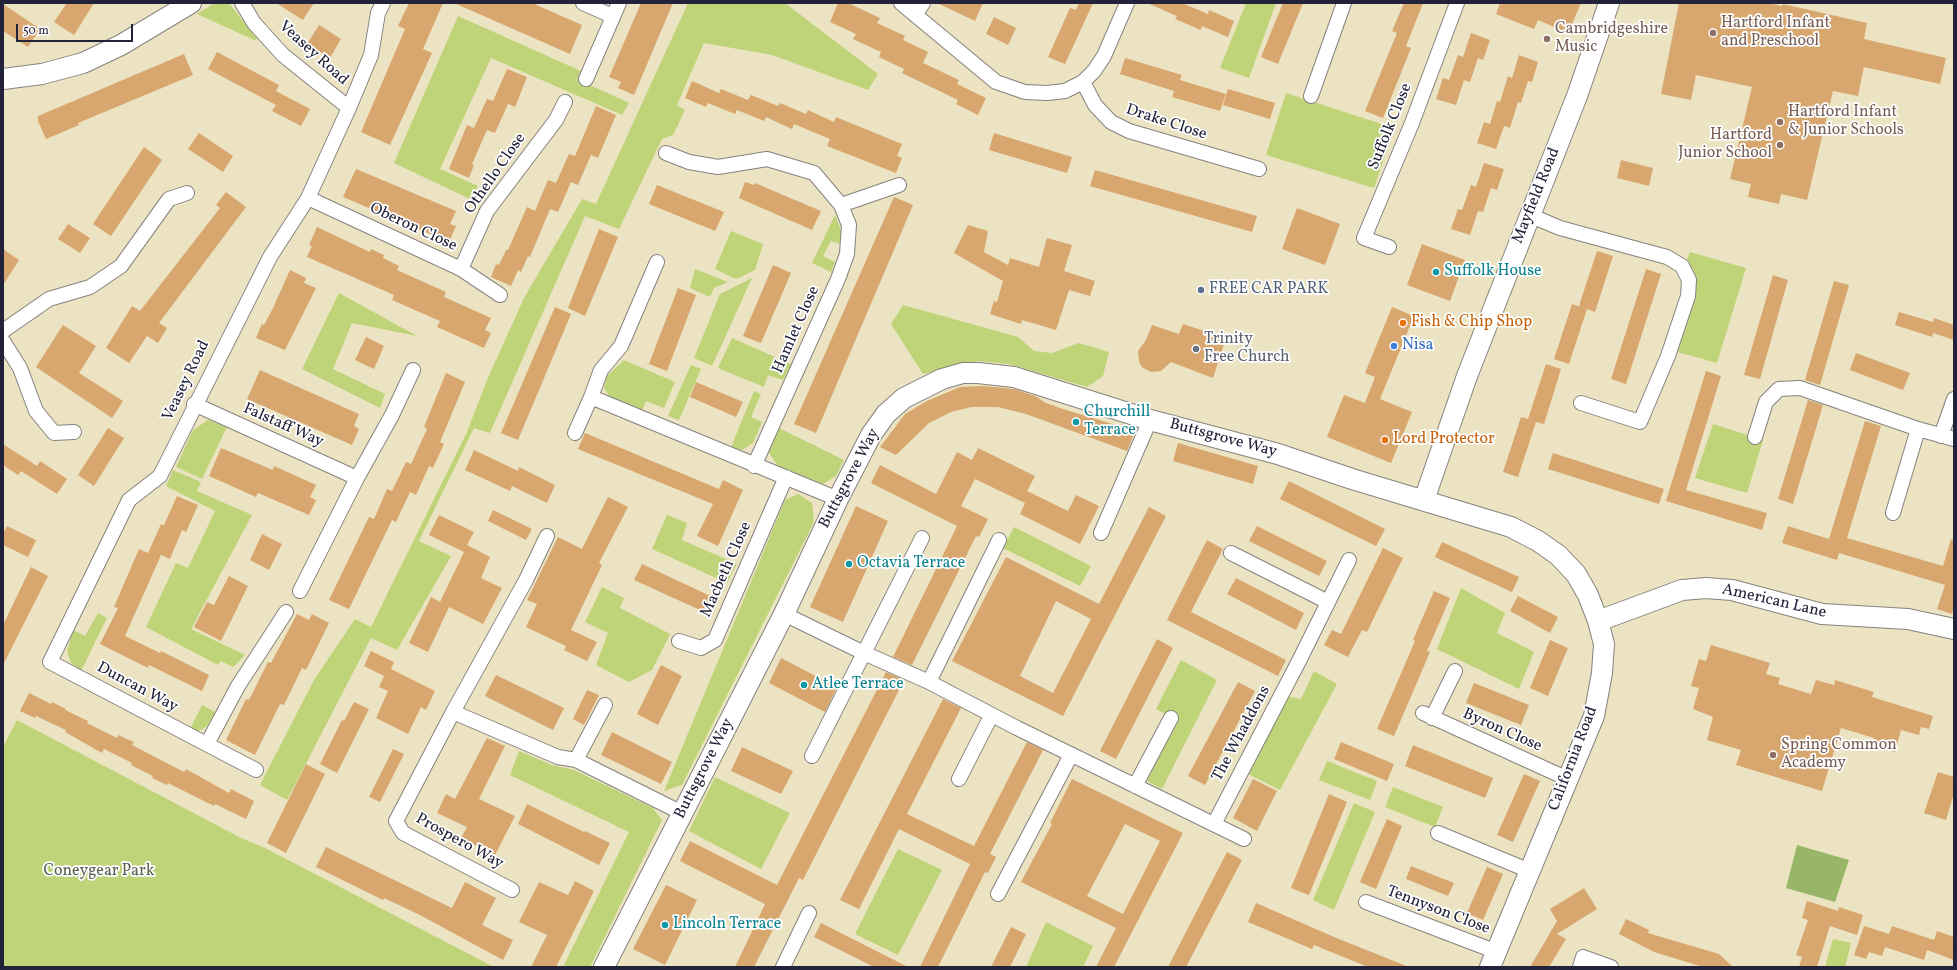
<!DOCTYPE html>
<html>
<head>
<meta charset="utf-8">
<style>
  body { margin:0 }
  #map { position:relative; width:1957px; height:970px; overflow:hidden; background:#ebe3c2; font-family:Vollkorn,serif }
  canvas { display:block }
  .frame { position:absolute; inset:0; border:4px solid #22223b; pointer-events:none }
  .scale { position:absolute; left:16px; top:24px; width:117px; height:18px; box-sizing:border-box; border:2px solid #22223b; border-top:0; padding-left:5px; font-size:12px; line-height:14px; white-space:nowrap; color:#22223b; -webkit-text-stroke:3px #fff; paint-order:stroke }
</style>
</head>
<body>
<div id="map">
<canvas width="1957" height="970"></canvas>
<div class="frame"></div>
<div class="scale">50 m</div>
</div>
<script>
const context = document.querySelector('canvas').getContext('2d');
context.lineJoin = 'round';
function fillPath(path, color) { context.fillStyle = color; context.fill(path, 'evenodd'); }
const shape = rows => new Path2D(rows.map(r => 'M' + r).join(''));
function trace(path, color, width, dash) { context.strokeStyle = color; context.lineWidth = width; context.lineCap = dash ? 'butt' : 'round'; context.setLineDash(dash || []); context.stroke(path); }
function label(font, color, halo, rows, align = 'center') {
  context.font = font + ' Vollkorn,serif'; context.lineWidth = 3.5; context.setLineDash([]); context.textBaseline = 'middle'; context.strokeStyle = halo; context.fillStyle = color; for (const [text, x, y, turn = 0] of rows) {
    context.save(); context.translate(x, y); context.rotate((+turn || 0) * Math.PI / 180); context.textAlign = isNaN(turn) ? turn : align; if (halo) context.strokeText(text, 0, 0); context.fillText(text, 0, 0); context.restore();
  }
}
const green = shape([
  [215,3,229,3,257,39,254,40,197,14],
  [688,3,785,3,878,74,868,90,772,55,704,43,677,105,685,110,673,135,662,139,619,229,585,216,490,433,474,428,419,541,451,556,397,650,371,638,287,800,260,785,314,680,355,619,371,627,467,432,487,380,524,298,582,199,596,204],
  [1246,3,1276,3,1249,78,1220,68],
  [458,16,581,71,577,79,629,103,622,115,491,58,440,169,478,186,470,199,394,163],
  [1286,93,1394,128,1374,188,1266,155],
  [835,215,842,233,841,244,831,241,823,256,835,262,831,272,812,263],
  [731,231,763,244,755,270,736,279,715,269],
  [1690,252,1746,268,1717,363,1674,351,1695,277,1687,259],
  [695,269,728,282,714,288,710,297,690,288],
  [752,278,712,366,694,358,720,294],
  [339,293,417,336,352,323,333,369,385,394,380,408,302,369],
  [903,305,1018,337,1034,351,1052,353,1079,343,1109,352,1103,376,1087,387,1009,364,978,361,923,374,891,324],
  [732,338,791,364,783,380,768,375,764,387,718,368],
  [624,360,675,382,664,408,646,401,642,411,610,397,604,388,607,376],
  [691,365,701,369,679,420,668,416],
  [754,391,761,394,751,417,762,422,753,443,742,450,731,447],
  [208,420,227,427,202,479,176,467,193,430],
  [1713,424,1763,440,1747,493,1695,478],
  [779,428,844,460,836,476,823,484,778,466,768,451],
  [173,470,201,482,197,491,252,515,191,629,245,655,233,667,221,661,218,665,146,627,176,563,188,568,215,511,166,486],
  [798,494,812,503,814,522,682,785,664,791,785,500],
  [667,515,687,523,682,540,737,564,727,583,652,549],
  [1014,527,1091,566,1080,586,1003,548],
  [602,587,624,598,620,608,670,634,652,670,629,682,596,665,608,633,585,622],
  [1461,588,1505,613,1497,633,1534,652,1519,689,1437,649],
  [98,613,107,618,81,671,71,663,67,651,73,630,85,636],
  [1181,660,1217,680,1162,789,1147,781,1176,720,1156,709],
  [1314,671,1337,684,1280,790,1246,773,1286,696,1301,699],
  [202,705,215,712,207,726,197,732,189,731],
  [17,720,241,838,263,847,494,967,3,967,3,747],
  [519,751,552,765,574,770,653,808,662,820,590,967,563,967,629,832,510,775],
  [1327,761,1377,781,1370,800,1319,780],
  [715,777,790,813,761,869,689,831],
  [1393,787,1443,807,1435,827,1385,807],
  [1354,803,1375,812,1334,910,1313,900],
  [898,849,942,870,898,955,855,934],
  [1046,922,1093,946,1083,967,1026,967],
  [1833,939,1851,943,1845,967,1825,967]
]);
const forest = shape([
  [1797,845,1849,860,1835,902,1786,888]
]);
const building = shape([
  [67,3,94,3,74,35,54,22],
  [276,3,314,3,303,20],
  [409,3,443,3,423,49,432,53,390,145,361,132,405,29,398,26],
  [454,3,532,3,582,25,570,54],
  [641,3,673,3,634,95,618,88,621,82,609,77],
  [838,3,848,3,880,18,877,23,905,36,903,40,928,52,923,63,959,80,957,84,986,98,978,115,956,104,958,100,902,73,904,69,879,57,881,52,853,39,856,34,830,22],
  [937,3,983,3,975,21],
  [1079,3,1093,3,1065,64,1048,57,1070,8,1076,10],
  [1147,3,1182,3,1208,14,1209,10,1234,21,1228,37,1202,26,1201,30,1175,19,1177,16],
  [1283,3,1303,3,1278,64,1261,57],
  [1404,3,1423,3,1406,46,1411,48,1383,118,1365,111,1397,33,1392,31],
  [1500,3,1581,3,1568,33,1538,20,1534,29,1496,14],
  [1679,3,1768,3,1782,6,1783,4,1867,23,1864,39,1946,58,1940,84,1864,67,1858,96,1833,91,1807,200,1781,194,1779,204,1748,197,1751,184,1730,179,1752,87,1696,75,1691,100,1661,94],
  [3,4,40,29,28,47,3,31],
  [994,17,1016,28,1008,45,986,34],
  [319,25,341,39,330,58,307,44],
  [1471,33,1490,40,1483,60,1478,58,1470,82,1464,80,1456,105,1436,99,1443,78,1449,80,1458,55,1463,57],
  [217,52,279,85,276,91,310,109,301,126,272,111,276,105,208,69],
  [184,54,193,75,78,123,79,125,46,139,38,121,38,116],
  [1519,55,1538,62,1532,82,1528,81,1521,103,1518,102,1510,128,1504,126,1496,149,1477,143,1484,122,1490,124,1497,101,1500,102,1508,76,1512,78],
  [1125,58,1182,75,1180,80,1226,94,1220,111,1172,97,1174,91,1120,74],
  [507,69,527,77,515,107,508,104,495,133,487,130,472,164,474,165,469,178,449,169,467,125,474,128,487,99,493,101],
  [692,81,719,93,721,89,748,100,751,95,778,106,780,103,806,114,808,110,834,122,836,117,902,144,897,156,902,158,896,173,827,146,830,139,794,124,792,129,766,117,764,121,737,110,735,114,708,103,706,107,685,98],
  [1228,89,1275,103,1270,119,1223,105],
  [596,106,616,115,598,158,591,155,578,185,571,182,558,212,550,209,530,257,528,256,521,272,518,270,511,286,491,277,496,264,499,265,506,250,508,250,527,207,535,211,548,180,556,183,569,154,575,156],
  [199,133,233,156,223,172,188,149],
  [994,133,1072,157,1067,173,989,150],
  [144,147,162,160,111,236,93,224],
  [1621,160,1653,168,1649,186,1617,178],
  [1484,163,1504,169,1497,190,1491,188,1483,212,1478,211,1470,235,1451,229,1458,209,1462,210,1471,185,1476,187],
  [356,169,456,211,450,224,456,226,449,242,343,197],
  [1095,170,1257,216,1252,232,1090,186],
  [745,182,754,185,755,183,821,211,812,230,739,198],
  [657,185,724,212,715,231,649,204],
  [226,192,246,207,159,323,167,328,158,343,147,336,129,363,106,348,132,306,140,311,220,208,216,205],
  [894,197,913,205,816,433,794,424],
  [1297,208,1340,224,1325,265,1282,249],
  [68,224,90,238,80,253,58,239],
  [968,225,988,231,984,252,1008,265,1010,258,1039,267,1047,238,1072,245,1064,271,1095,281,1090,296,1069,290,1056,330,1022,320,1021,324,990,314,994,301,997,302,1003,281,954,253],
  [317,227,370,252,371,249,384,255,383,258,399,266,397,270,446,292,444,297,491,318,485,330,491,333,484,348,437,327,440,321,392,300,394,295,307,257,312,246,309,245],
  [599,229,618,237,585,316,568,308],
  [1422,244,1465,260,1450,301,1407,285],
  [3,249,19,260,3,285],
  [1597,251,1613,256,1595,312,1579,306],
  [773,265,791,273,761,343,743,336],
  [1646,269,1661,274,1626,384,1611,379],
  [290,270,306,278,304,283,316,288,285,350,256,338,262,324,264,325,273,308],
  [1773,275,1788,280,1760,379,1744,375],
  [1834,281,1849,285,1820,385,1805,380],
  [678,288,696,295,667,371,649,364],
  [1572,304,1587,309,1569,364,1554,359],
  [555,307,571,314,518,440,501,433],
  [1392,307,1414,316,1380,399,1412,412,1391,463,1327,437,1344,395,1365,403,1375,377,1365,373],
  [1899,312,1933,322,1934,318,1954,325,1954,340,1933,333,1932,337,1895,325],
  [1183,324,1226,338,1213,378,1171,362,1161,371,1151,372,1142,367,1139,362,1138,351,1146,340,1152,325,1179,334],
  [63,325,96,346,79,373,123,401,112,418,36,367],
  [366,337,384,346,374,369,355,360],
  [1856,353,1910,373,1903,390,1850,370],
  [1546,364,1561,369,1544,424,1536,422,1518,477,1503,472,1521,417,1528,419],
  [260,370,359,414,354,426,359,429,352,445,247,399],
  [1706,371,1721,376,1686,490,1767,513,1762,530,1666,501],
  [446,373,465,382,440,442,444,444,433,468,429,466,416,495,410,492,396,522,392,520,349,609,329,600,369,517,374,519,387,489,392,491,406,462,411,464,427,429,424,427],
  [696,382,743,402,736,417,690,397],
  [984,386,1014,389,1035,396,1046,403,1063,409,1135,431,1130,444,1127,451,1026,414,998,407,971,407,951,412,929,423,896,455,880,447,905,414,927,401,960,387],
  [1808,400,1823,405,1793,504,1778,499],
  [1865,421,1881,426,1847,538,1943,566,1951,539,1954,540,1954,607,1952,614,1937,609,1945,585,1839,553,1837,560,1782,543,1788,526,1829,539],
  [108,428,124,438,94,486,78,475],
  [585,433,719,489,723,480,743,490,718,546,697,536,713,504,578,449],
  [1178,443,1258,466,1253,484,1173,461],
  [3,444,37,466,40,461,67,479,57,494,21,471,18,475,3,465],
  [221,448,273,470,274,466,316,485,310,497,316,500,309,515,258,493,256,497,209,476],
  [978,448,1035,476,1027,491,1068,511,1076,495,1099,506,1080,544,1020,514,1025,503,975,479,961,506,988,519,979,537,976,536,912,665,893,657,957,526,871,483,880,465,936,494,957,452,972,460],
  [474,450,518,471,519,467,555,485,547,503,512,486,510,491,465,470],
  [1553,453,1664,489,1659,504,1548,469],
  [1289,481,1385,529,1376,546,1280,499],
  [177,496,198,505,186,532,182,530,170,559,161,555,125,636,160,653,161,651,209,675,202,691,149,665,148,668,100,644,118,608,114,607,139,549,148,553,161,524,164,525],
  [608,497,628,507,599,563,602,565,571,630,597,642,587,661,564,650,566,646,526,627,537,604,527,600,558,537,582,549],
  [856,506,888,521,843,622,810,607],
  [1149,507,1166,516,1063,716,952,661,1006,557,1099,604],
  [1056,601,1091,619,1053,693,1020,676],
  [493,510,532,529,526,540,488,521],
  [439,515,474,532,467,545,490,557,481,578,502,588,483,624,449,607,428,652,409,643,431,597,440,602,464,552,429,535],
  [7,526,36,540,28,557,3,545,3,534],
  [1257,526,1327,561,1319,576,1249,541],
  [262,534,282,544,269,570,250,560],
  [1207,540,1223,549,1191,612,1286,660,1278,676,1167,620],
  [1442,542,1519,577,1512,592,1435,557],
  [1383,548,1403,558,1367,632,1362,630,1348,657,1324,645,1332,630,1341,634],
  [642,564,719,600,711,615,634,580],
  [31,567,48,576,3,665,3,625],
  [229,576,248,586,221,641,194,627,207,602,214,605],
  [1236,578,1304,613,1296,630,1227,594],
  [1434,591,1450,598,1427,651,1430,652,1394,736,1377,729,1415,641,1413,640],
  [1518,596,1558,617,1550,633,1510,611],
  [297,614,309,620,312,614,329,623,306,670,302,668,284,705,280,704,255,755,226,740,246,699,249,700,268,662,271,663],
  [1157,639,1173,648,1116,759,1100,751],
  [1550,640,1568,648,1548,696,1530,688],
  [1711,645,1770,663,1766,674,1780,678,1778,684,1811,694,1816,680,1834,685,1835,680,1874,692,1872,697,1933,716,1929,729,1921,727,1919,735,1901,730,1895,752,1872,745,1874,738,1841,728,1822,791,1736,765,1741,750,1707,740,1713,717,1693,709,1699,688,1691,686,1699,659,1706,661],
  [371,651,394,662,391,669,435,691,426,710,421,707,408,734,376,718,388,691,379,687,384,676,364,666],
  [781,658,837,687,825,712,769,683],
  [661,665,682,676,658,725,637,714],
  [886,672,904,680,803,880,799,878,754,967,735,967,765,904,680,861,690,841,777,885],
  [496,675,564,708,553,730,485,696],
  [1238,682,1255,691,1205,785,1188,776],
  [1474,683,1529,705,1521,725,1466,703],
  [587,690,599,695,584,725,573,719],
  [29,693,51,704,52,702,66,709,65,710,88,721,87,723,117,738,118,735,134,742,132,745,184,772,186,769,229,793,231,789,254,801,246,819,215,804,214,806,168,783,167,785,152,778,153,776,131,765,132,763,104,749,102,753,65,732,66,730,36,716,35,718,20,711],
  [943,699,961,708,907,814,974,846,1027,742,1043,750,990,854,996,857,988,873,985,872,938,967,920,967,970,864,899,829,859,909,840,900],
  [354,702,369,709,337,773,320,764,342,720,344,721],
  [612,732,672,762,661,784,601,755],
  [487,738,505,746,479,799,515,816,495,855,461,838,467,827,437,813,446,794,455,799],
  [1341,742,1394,764,1387,781,1334,759],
  [1413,745,1493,778,1485,798,1405,766],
  [742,747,793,771,781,794,731,771],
  [393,749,404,754,380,802,369,797],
  [306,764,325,774,286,853,267,843],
  [1938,772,1954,777,1954,793,1946,820,1924,813],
  [1524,774,1540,781,1513,842,1497,835],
  [1072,779,1183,833,1114,967,1096,967,1116,928,1021,882,1052,824,1050,823],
  [1125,824,1160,841,1123,914,1087,896],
  [1253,779,1277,791,1257,831,1233,818],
  [1329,794,1347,802,1309,895,1291,888],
  [527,804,584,832,585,831,610,843,599,865,518,824],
  [1387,819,1402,826,1376,889,1360,882],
  [326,847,452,908,465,882,496,898,482,925,513,940,503,960,418,914,384,898,383,900,316,867],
  [1227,852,1242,860,1186,967,1168,967],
  [1411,866,1454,883,1448,896,1406,879],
  [1487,867,1503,874,1483,920,1467,913],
  [575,881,594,891,556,967,531,967,547,935,519,922,539,882,568,895],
  [666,885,697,900,665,965,633,949],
  [1584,888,1597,909,1557,934,1566,939,1549,967,1530,967,1557,921,1550,909],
  [1807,901,1838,911,1839,907,1863,915,1857,935,1830,926,1817,967,1799,967,1802,957,1796,955,1808,920,1802,918],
  [1256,903,1334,937,1409,967,1368,967,1314,945,1312,949,1248,922],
  [1626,919,1649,930,1648,933,1719,954,1733,967,1703,967,1654,952,1619,934],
  [821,923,908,967,874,967,814,937],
  [1864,926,1889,934,1892,926,1934,940,1937,931,1954,937,1954,960,1927,950,1924,960,1885,947,1882,956,1869,952,1866,959,1854,955],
  [1011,927,1026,934,1010,967,991,967]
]);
const street = shape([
  [242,3,254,23,283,55,349,108],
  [583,3,612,16],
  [901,3,996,82,1025,92,1047,93,1065,91,1083,82,1094,71,1104,56,1127,3],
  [915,15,923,3],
  [586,79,619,3],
  [1083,82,1095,105,1111,122,1129,131,1259,169],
  [1311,96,1344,3],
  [666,153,689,162,718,167,767,159,814,173,841,205,849,225,847,254,838,279,754,466],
  [308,198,461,269,500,295],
  [841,205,899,185],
  [1529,215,1560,228,1667,257,1682,266,1689,280,1688,296,1668,356,1640,422,1581,403],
  [1389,247,1364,238,1412,123,1457,3],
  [461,269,487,211,556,120,565,102],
  [3,331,49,299,90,287,121,266,169,199,187,193],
  [3,341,20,368,36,411,54,433,74,432],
  [591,397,601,370,621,346,657,262],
  [194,404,357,478],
  [575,433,591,397,838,499],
  [1941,436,1954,399],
  [1755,437,1766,402,1779,389,1800,388,1918,429,1954,439],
  [1893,513,1918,429],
  [1101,533,1150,420],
  [1231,553,1328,602],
  [300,591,357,478,392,415,413,370],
  [784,614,864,653,929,682,1017,728,1244,839],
  [679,641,701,648,715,640,786,477],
  [929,682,999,540],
  [453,712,558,757,576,760,682,813],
  [1423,713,1568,779],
  [1432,718,1455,671],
  [207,744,238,686,286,612],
  [812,756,922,538],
  [576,760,605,705],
  [256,770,50,662,129,500,160,476,270,257,308,198,349,108,371,55,378,13,383,3],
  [959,779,991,716],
  [1135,786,1171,718],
  [1214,824,1300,659,1349,560],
  [1438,833,1530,871],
  [512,890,403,833,396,821,453,712,526,580,547,536],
  [998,894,1071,755],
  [1366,902,1497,952],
  [783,967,809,913],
  [1580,967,1583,957,1611,967]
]);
const secondary = shape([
  [3,79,42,74,83,63,121,45,191,3],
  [1424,500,1467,376,1577,96,1609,3],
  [1598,621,1682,590,1706,588,1732,590,1822,614,1908,619,1954,629],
  [604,967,784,614,838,499,871,435,886,414,904,398,942,379,963,373,978,373,1014,377,1150,420,1278,454,1352,479,1511,527,1538,541,1558,555,1576,574,1588,595,1598,621,1604,644,1602,673,1594,716,1490,967]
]);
const markers = [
  [1713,33,4,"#8d6e63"],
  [1547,39,4,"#8d6e63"],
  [1780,122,4,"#8d6e63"],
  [1780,145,4,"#8d6e63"],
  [1436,272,4,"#0f9aa8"],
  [1201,290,4,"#5c6f8a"],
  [1403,323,4,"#e8710a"],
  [1394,346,4,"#3f7fe0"],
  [1196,349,4,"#6b7280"],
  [1076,422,4,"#0f9aa8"],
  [1385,440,4,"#e8710a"],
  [849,564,4,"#0f9aa8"],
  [804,685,4,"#0f9aa8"],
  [1773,755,4,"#8d6e63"],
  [665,925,4,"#0f9aa8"]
];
const educationNames = [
  ["Hartford Infant",1721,24],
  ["and Preschool",1721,42],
  ["Cambridgeshire",1555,30],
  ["Music",1555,48],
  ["Hartford Infant",1788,113],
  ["& Junior Schools",1788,131],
  ["Hartford",1772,136,"right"],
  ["Junior School",1772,154,"right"],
  ["Spring Common",1781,746],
  ["Academy",1781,764]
];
const streetNames = [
  ["Veasey Road",313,54,42],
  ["Drake Close",1166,123,18],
  ["Suffolk Close",1391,127,-68],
  ["Othello Close",496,174,-55],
  ["Mayfield Road",1537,196,-68],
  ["Oberon Close",413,228,25],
  ["Hamlet Close",797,330,-66],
  ["Veasey Road",187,381,-64],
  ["Falstaff Way",283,426,24],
  ["Buttsgrove Way",1223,439,15],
  ["Buttsgrove Way",850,479,-62],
  ["Macbeth Close",727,570,-66],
  ["American Lane",1774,602,13],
  ["Duncan Way",137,688,28],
  ["Byron Close",1502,731,24],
  ["The Whaddons",1242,734,-62],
  ["California Road",1574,759,-69],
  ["Buttsgrove Way",705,769,-63],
  ["Prospero Way",459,842,29],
  ["Tennyson Close",1438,911,21]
];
const cultureNames = [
  ["Suffolk House",1444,272],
  ["Churchill",1084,413],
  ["Terrace",1084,431],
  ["Octavia Terrace",857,564],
  ["Atlee Terrace",812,685],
  ["Lincoln Terrace",673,925]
];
const serviceNames = [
  ["FREE CAR PARK",1209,290]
];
const foodNames = [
  ["Fish & Chip Shop",1411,323],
  ["Lord Protector",1393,440]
];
const worshipNames = [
  ["Trinity",1204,340],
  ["Free Church",1204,358]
];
const shopNames = [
  ["Nisa",1402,346]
];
const parkNames = [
  ["Coneygear Park",99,872]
];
fillPath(green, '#bfd478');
fillPath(forest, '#97b668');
fillPath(building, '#d8a76f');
trace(street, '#86827e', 16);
trace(secondary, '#86827e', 22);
trace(street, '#fff', 14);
trace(secondary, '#fff', 20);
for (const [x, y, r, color] of markers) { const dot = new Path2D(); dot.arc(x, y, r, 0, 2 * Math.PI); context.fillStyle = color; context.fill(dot); trace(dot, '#fff', 1.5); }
label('16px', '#785e54', '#fff', educationNames, 'left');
label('16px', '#22223b', '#fff', streetNames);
label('16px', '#0d838f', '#fff', cultureNames, 'left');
label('16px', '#4e5e75', '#fff', serviceNames, 'left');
label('16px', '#c56008', '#fff', foodNames, 'left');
label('16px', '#5b616d', '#fff', worshipNames, 'left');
label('16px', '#366cbe', '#fff', shopNames, 'left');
label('16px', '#596050', '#fff', parkNames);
</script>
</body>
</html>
